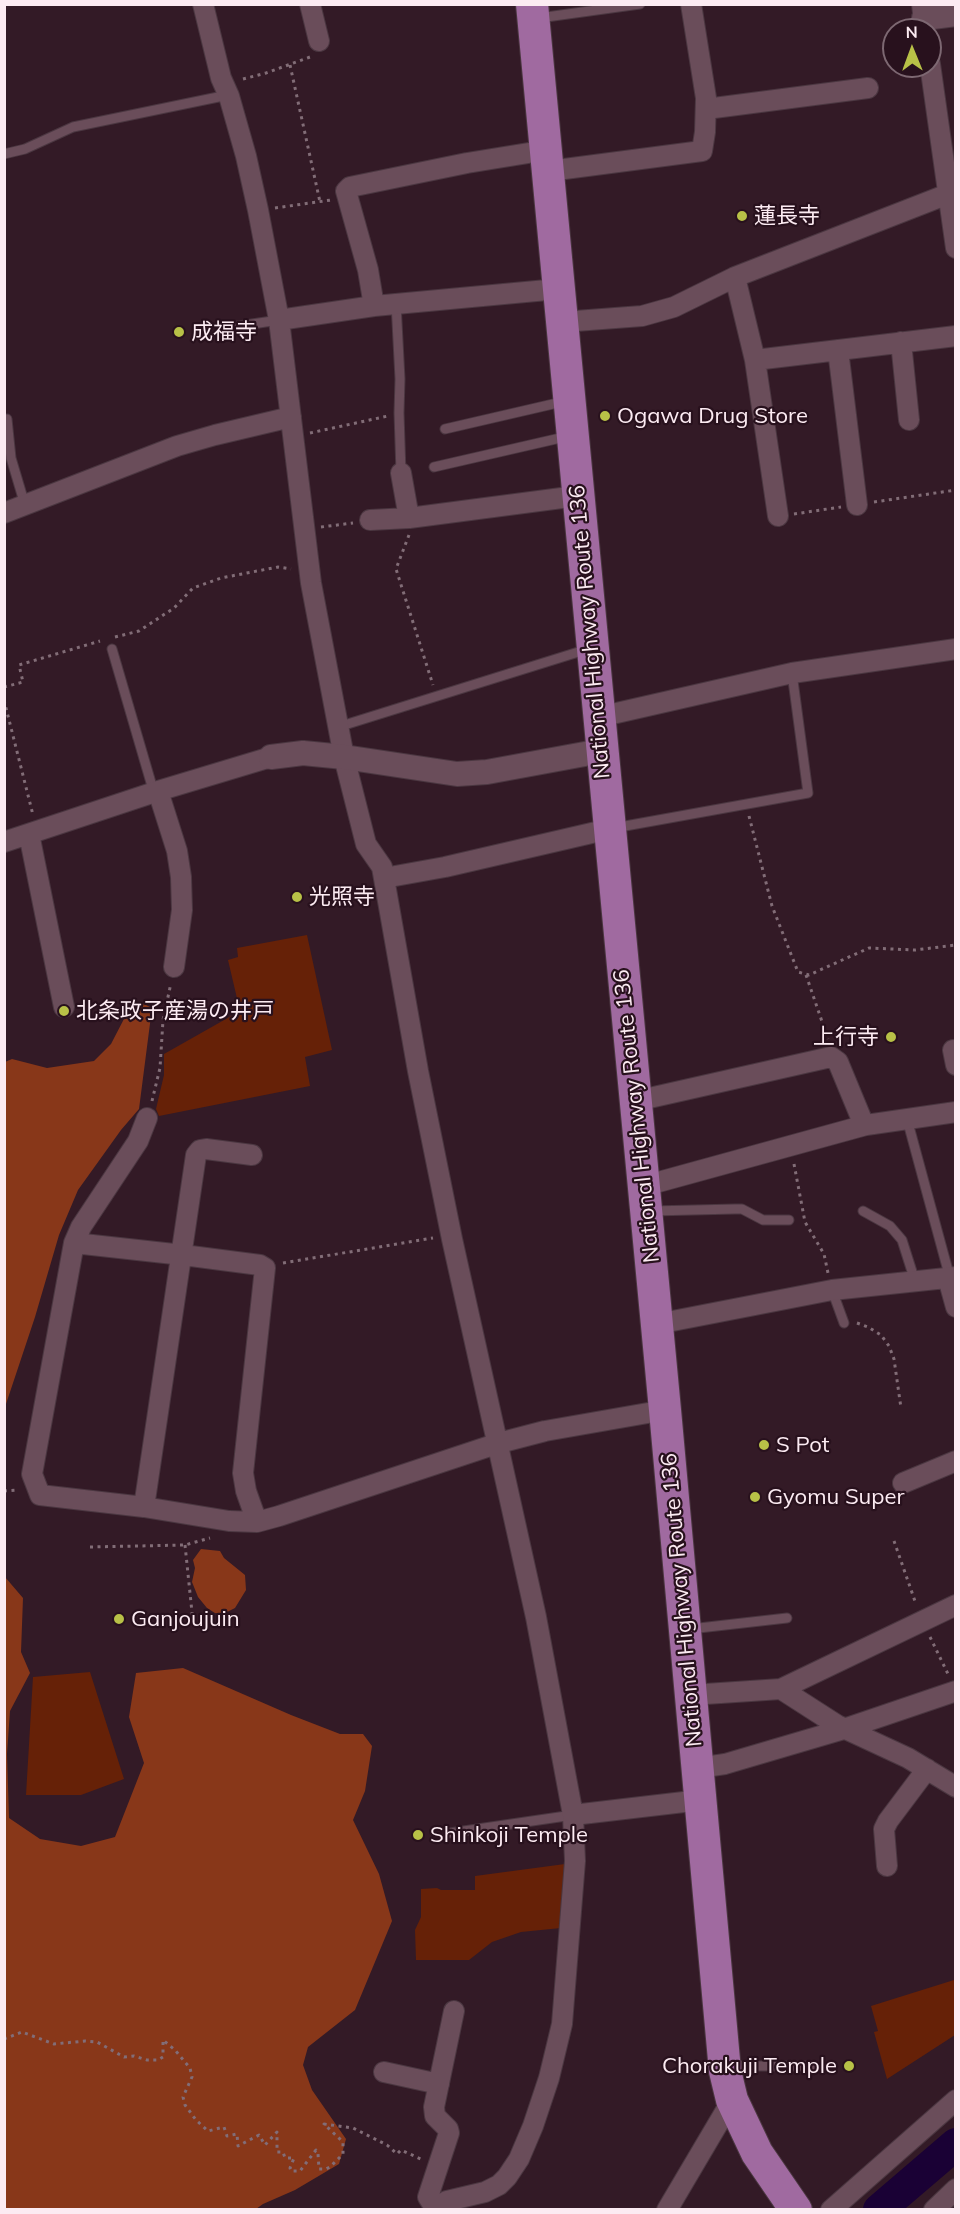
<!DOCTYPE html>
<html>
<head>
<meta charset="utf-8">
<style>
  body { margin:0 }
  #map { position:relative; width:960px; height:2214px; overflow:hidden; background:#331a26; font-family:Mulish,sans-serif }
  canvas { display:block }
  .frame { position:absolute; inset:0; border:6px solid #fcebf2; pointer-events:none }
  .north { position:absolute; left:882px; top:18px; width:60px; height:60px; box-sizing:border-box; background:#28111d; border:2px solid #7d6872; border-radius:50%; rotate:359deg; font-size:16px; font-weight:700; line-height:24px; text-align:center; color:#fcebf2 }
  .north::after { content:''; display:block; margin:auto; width:21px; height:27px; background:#b8c147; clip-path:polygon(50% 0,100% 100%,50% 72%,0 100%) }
</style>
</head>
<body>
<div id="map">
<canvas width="960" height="2214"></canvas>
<div class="frame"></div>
<div class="north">N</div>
</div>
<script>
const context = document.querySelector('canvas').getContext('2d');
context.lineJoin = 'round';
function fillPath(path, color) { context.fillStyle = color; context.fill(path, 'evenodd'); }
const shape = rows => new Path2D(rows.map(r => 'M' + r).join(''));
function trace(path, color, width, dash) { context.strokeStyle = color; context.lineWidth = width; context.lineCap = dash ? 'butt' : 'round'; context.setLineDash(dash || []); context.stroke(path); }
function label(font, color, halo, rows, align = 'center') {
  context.font = font + ' Mulish,"Noto Sans JP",sans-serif'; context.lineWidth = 4.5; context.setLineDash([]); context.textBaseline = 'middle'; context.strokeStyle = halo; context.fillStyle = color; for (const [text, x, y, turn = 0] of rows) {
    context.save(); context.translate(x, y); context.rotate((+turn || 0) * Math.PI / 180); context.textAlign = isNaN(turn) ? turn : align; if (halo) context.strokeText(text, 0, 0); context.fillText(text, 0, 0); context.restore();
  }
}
const green = shape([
  [307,935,332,1050,305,1057,310,1086,159,1116,156,1109,164,1075,164,1054,240,1011,228,960,238,957,237,948],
  [90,1672,124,1779,81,1795,26,1795,33,1677],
  [565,1864,561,1928,521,1932,492,1942,469,1960,416,1960,415,1930,421,1917,421,1889,437,1888,441,1890,475,1890,475,1876],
  [954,1980,955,2035,887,2079,874,2032,878,2031,871,2006]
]);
const forest = shape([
  [142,1003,152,1008,139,1109,121,1130,78,1190,59,1235,35,1317,5,1407,5,1062,12,1059,47,1068,94,1061,111,1044,126,1015],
  [201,1549,220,1551,224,1558,245,1575,246,1590,235,1608,223,1614,215,1613,207,1608,198,1597,192,1582,195,1568,193,1560],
  [5,1577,23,1598,21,1652,30,1673,10,1711,7,1754,9,1818,40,1839,81,1846,115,1837,144,1763,129,1717,136,1673,183,1668,291,1715,340,1734,363,1734,372,1746,365,1791,353,1820,379,1874,392,1921,355,2010,308,2047,303,2065,312,2090,346,2139,339,2164,295,2190,263,2204,256,2209,5,2209]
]);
const river = shape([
  [879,2210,956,2144]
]);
const path = shape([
  [290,65,320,202],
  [243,79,266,73,310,57],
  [275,208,331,200],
  [310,433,388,416],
  [874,502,956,490],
  [794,514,841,507],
  [321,527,353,523],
  [409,535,396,569,433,685],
  [115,637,139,631,174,608,193,588,221,578,278,567,291,569],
  [4,687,23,682,19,665,100,641],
  [4,700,33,815],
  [749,816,772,906,798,972,809,975,869,948,915,950,956,945],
  [806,975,828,1039],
  [152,1101,160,1068,163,1020,171,983],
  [794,1164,805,1222,824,1254,828,1273],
  [283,1263,433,1238],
  [857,1323,868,1327,881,1335,889,1346,894,1359,901,1408],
  [4,1491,18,1490],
  [894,1541,916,1604],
  [185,1545,193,1622],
  [90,1547,185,1545,210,1538],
  [930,1637,948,1674],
  [4,2039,22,2032,54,2044,85,2041,97,2042,124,2057,134,2056,147,2060,158,2060,163,2057,163,2040,175,2050,190,2068,192,2077,183,2097,185,2105,196,2120,208,2131,224,2127,227,2136,237,2134,238,2146,259,2135,265,2145,277,2132,277,2152,283,2152,285,2158,294,2158,290,2168,291,2171,300,2171,316,2150,318,2154,319,2169,326,2169,330,2167,343,2154,343,2142,324,2124,353,2128,387,2145,397,2154,401,2150,423,2160]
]);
const service = shape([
  [539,18,640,4],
  [4,154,25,149,73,127,228,95],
  [396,303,400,379,399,413,401,473],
  [232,327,279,320],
  [7,419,11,458,25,505],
  [445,429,566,401],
  [434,467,569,436],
  [112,649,154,793],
  [338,727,588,649],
  [614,828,808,793,792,673],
  [907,1119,950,1278],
  [652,1211,735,1209,742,1209,763,1220,789,1220],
  [863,1211,890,1226,902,1240,915,1281],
  [832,1290,844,1323],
  [690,1629,787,1618],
  [450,1833,573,1815],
  [730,2066,815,2066]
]);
const minor = shape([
  [203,4,221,78,229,96,246,156,258,210,279,320,311,583,344,757,366,844,382,867,418,1071,452,1239,536,1617,573,1815,575,1861,562,2024,549,2078,533,2126,519,2159,507,2177,499,2185,485,2192,447,2201,433,2210],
  [310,4,319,41],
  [922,4,925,30],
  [930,64,956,248],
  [706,109,868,88],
  [549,171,702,151,705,132,706,98,691,4],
  [735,277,755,360,956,336],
  [374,306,368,270,346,191,350,187,467,163,547,150],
  [279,320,374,306,558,289],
  [562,322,642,316,674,307,735,277,948,194],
  [901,342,909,420],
  [838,350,857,505],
  [755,360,778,516],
  [401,473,409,518],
  [4,513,177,446,215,435,291,417],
  [370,520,409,518,577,496],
  [599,717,792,673,956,649],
  [158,791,177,851,181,877,182,910,174,967],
  [29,834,64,1007],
  [4,842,158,791,271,757],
  [384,878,445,867,609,829],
  [953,1050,956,1065],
  [636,1101,831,1057,838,1062,864,1125],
  [147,1118,138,1141,81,1227,74,1243,32,1474,40,1495,144,1507,229,1521,257,1522,279,1516,499,1443,545,1431,665,1410],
  [644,1186,866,1125,956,1112],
  [74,1243,183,1255,260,1265,265,1268,243,1473,246,1491,257,1522],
  [948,1278,956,1307],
  [657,1324,832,1290,956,1277],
  [903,1483,956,1461],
  [144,1507,196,1155,200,1150,206,1149,252,1155],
  [781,1689,956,1605],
  [690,1695,781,1689,837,1725,908,1758,956,1787],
  [698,1768,725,1764,844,1729,956,1691],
  [573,1815,701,1800],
  [887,1866,884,1829,888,1821,927,1769],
  [384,2072,439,2084],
  [435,2208,428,2197,449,2133,448,2129,435,2116,434,2107,454,2011],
  [667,2210,732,2100],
  [831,2210,956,2100],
  [934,2210,956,2189]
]);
const tertiary = shape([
  [924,18,956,14],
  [271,757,303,753,344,757,457,774,487,772,601,751]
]);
const trunk = shape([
  [532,4,665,1410,725,2071,732,2100,757,2153,796,2210]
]);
const markers = [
  [742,216,6,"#b8c147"],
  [179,332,6,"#b8c147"],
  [605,416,6,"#b8c147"],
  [297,897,6,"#b8c147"],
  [64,1011,6,"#b8c147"],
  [891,1037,6,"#b8c147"],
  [764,1445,6,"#b8c147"],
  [755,1497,6,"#b8c147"],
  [119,1619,6,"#b8c147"],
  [418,1835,6,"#b8c147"],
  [849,2066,6,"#b8c147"]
];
const poiNames = [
  ["蓮長寺",754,216],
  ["成福寺",191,332],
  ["Ogawa Drug Store",617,416],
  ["光照寺",309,897],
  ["北条政子産湯の井戸",76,1011],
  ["上行寺",879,1037,"right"],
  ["S Pot",776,1445],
  ["Gyomu Super",767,1497],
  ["Ganjoujuin",131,1619],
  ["Shinkoji Temple",430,1835],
  ["Chorakuji Temple",837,2066,"right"]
];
const streetNames = [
  ["National Highway Route 136",590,632,-95],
  ["National Highway Route 136",637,1116,-96],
  ["National Highway Route 136",682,1600,-95]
];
fillPath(green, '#662107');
fillPath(forest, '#883719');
trace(river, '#1a0135', 32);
trace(service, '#4b3741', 11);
trace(minor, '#4b3741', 22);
trace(tertiary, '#4b3741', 26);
trace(trunk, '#4b3741', 34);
trace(path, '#826d77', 3, [3, 4.5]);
trace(service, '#6a4d5a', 9);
trace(minor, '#6a4d5a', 20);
trace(tertiary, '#6a4d5a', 24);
trace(trunk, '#a06aa0', 32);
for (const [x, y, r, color] of markers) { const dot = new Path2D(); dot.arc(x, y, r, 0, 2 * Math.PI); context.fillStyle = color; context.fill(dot); trace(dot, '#28111d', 2); }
label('22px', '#fcebf2', '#28111d', poiNames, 'left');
label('22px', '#fcebf2', '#28111d', streetNames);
</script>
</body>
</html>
